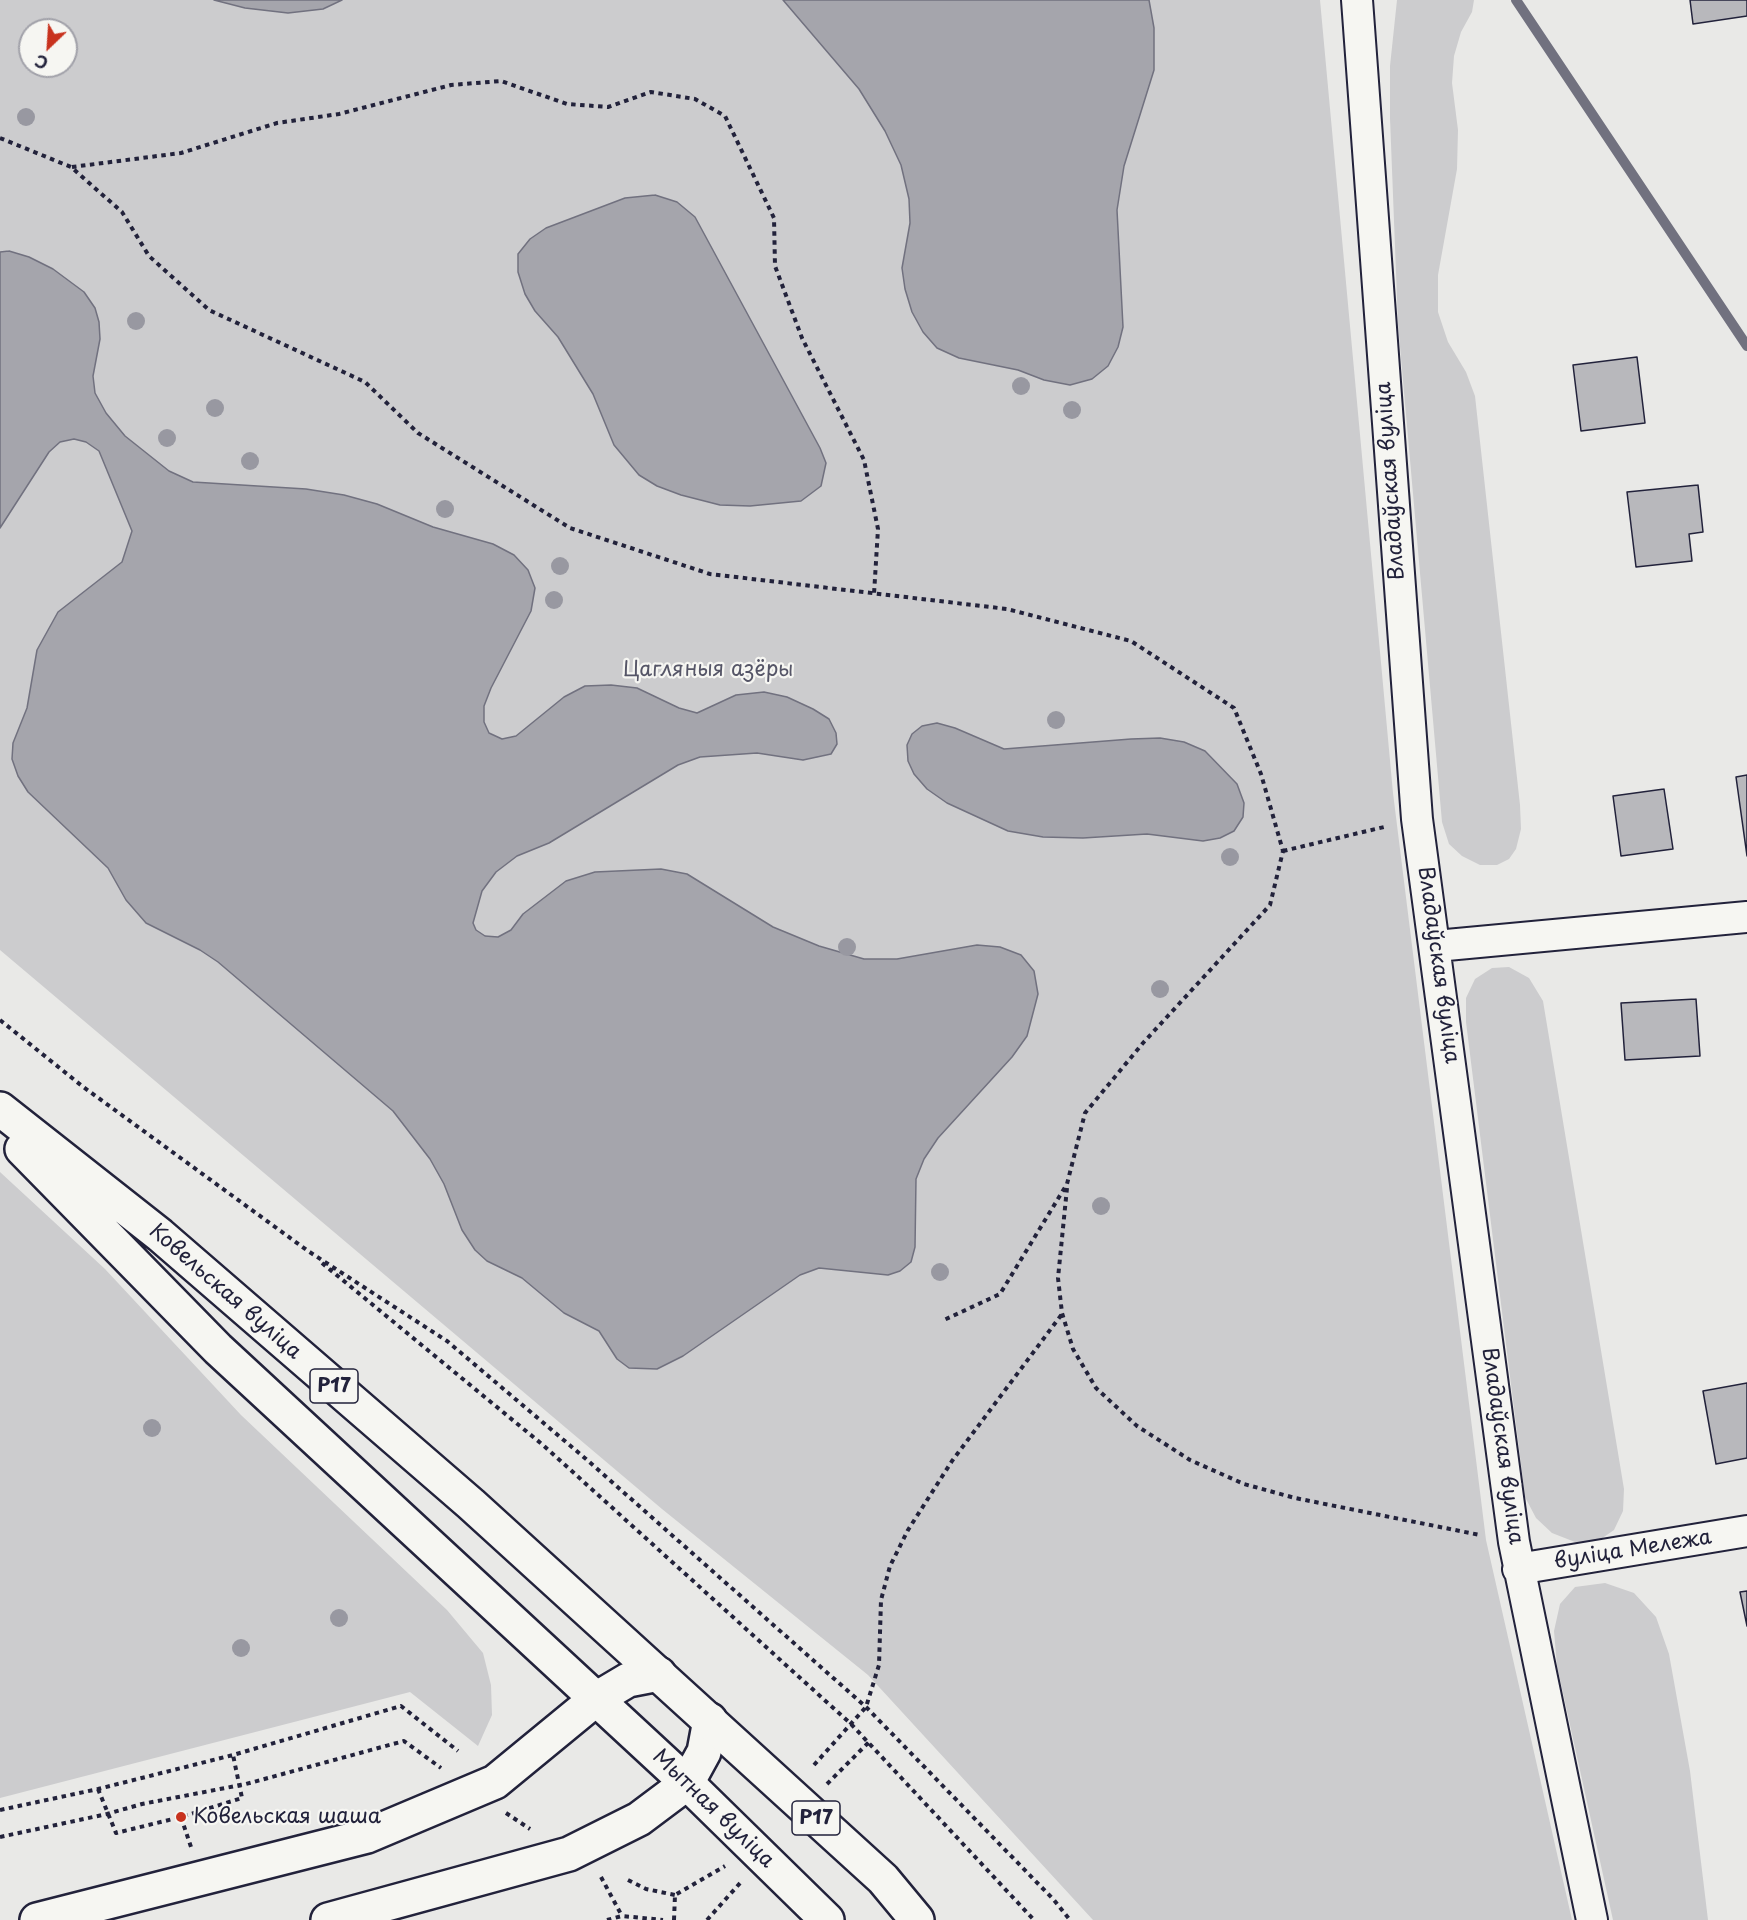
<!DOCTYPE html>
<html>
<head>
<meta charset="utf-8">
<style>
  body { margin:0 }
  #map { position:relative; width:1747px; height:1920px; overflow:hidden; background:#e9e9e7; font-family:"Playpen Sans",sans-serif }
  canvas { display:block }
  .north { position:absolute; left:18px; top:18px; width:60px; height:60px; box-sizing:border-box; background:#f6f6f2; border:2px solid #a1a1a9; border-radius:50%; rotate:205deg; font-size:16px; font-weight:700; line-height:24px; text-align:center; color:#22223b }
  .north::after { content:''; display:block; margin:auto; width:21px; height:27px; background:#c8321e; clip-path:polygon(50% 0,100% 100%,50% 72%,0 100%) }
</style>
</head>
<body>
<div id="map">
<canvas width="1747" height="1920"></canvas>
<div class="north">С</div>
</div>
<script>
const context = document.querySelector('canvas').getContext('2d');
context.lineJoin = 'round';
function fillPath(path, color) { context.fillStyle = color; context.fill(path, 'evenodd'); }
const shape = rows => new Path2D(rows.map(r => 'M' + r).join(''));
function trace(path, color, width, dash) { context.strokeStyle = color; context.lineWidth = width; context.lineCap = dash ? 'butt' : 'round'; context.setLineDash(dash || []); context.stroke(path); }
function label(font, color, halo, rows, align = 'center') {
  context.font = font + ' "Playpen Sans",sans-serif'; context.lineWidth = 4.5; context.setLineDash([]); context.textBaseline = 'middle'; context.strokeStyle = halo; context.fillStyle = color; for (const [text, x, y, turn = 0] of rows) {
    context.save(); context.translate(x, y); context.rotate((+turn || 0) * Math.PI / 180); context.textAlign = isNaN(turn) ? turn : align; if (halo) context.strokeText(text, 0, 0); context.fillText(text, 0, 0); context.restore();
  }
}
const green = shape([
  [0,0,1320,0,1393,793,1486,1540,1572,1920,1093,1920,868,1675,662,1509,0,950],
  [30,30,66,30,66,66,30,66],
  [1397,0,1474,0,1472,12,1461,32,1454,56,1452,83,1458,130,1457,169,1438,275,1438,312,1448,342,1466,372,1475,396,1520,805,1521,829,1516,849,1509,859,1497,865,1480,865,1462,856,1449,844,1442,822,1398,324,1390,118,1390,66],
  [1509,967,1529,978,1543,1001,1624,1489,1623,1511,1614,1530,1598,1541,1575,1542,1552,1533,1536,1518,1525,1497,1466,1022,1466,998,1475,979,1492,968],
  [0,1172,105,1269,241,1415,447,1610,483,1653,491,1685,492,1715,478,1746,410,1692,0,1798],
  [1605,1583,1634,1593,1656,1617,1669,1654,1690,1771,1708,1920,1613,1920,1557,1666,1554,1631,1560,1604,1575,1587]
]);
const water = shape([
  [214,0,342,0,323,9,288,13,245,8,214,0],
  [783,0,1149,0,1154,28,1154,70,1124,166,1117,210,1123,327,1118,347,1108,366,1092,379,1070,385,1044,380,1018,370,959,358,937,348,923,332,912,312,905,289,902,268,910,223,909,199,901,165,885,131,859,89,783,0],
  [655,195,677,202,695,217,820,448,826,463,821,486,801,501,750,506,720,505,681,495,657,486,639,475,614,445,593,394,558,337,535,311,525,294,518,272,518,254,530,239,546,228,625,198,655,195],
  [9,251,29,257,53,269,84,292,95,308,99,322,100,339,93,376,95,393,106,413,125,436,169,471,193,482,306,489,344,495,377,504,433,527,493,544,514,555,528,570,535,588,531,611,491,688,484,706,484,722,489,733,502,739,516,736,564,697,585,686,611,685,637,688,679,708,697,713,736,695,764,692,787,697,813,709,829,719,836,733,837,744,831,754,803,760,757,753,700,757,678,765,549,843,517,856,496,872,482,891,473,923,476,930,485,936,498,937,511,930,523,914,566,881,595,872,661,869,687,874,773,927,819,946,864,959,897,959,977,945,1000,947,1021,955,1034,971,1038,994,1027,1036,1012,1057,938,1138,924,1159,916,1179,915,1247,911,1262,900,1271,888,1275,819,1268,800,1275,683,1356,657,1369,629,1368,617,1359,599,1331,564,1313,522,1278,487,1261,475,1250,462,1230,444,1184,430,1159,393,1111,218,962,200,950,146,923,126,900,108,868,28,792,18,776,12,759,13,743,27,708,37,650,58,612,122,562,132,531,99,451,86,442,74,439,60,442,49,452,0,528,0,252,9,251],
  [937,723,955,728,1004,749,1131,739,1160,738,1184,742,1205,751,1237,784,1244,803,1243,817,1234,831,1220,838,1203,841,1147,834,1083,838,1043,837,1008,831,947,803,927,789,914,774,908,761,907,745,912,734,922,726,937,723]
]);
const stream = shape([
  [1516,0,1747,346]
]);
const building = shape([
  [1690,0,1747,0,1747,16,1693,24,1690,0],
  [1637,357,1645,423,1581,431,1573,365,1637,357],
  [1698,485,1703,532,1689,534,1692,561,1636,567,1627,492,1698,485],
  [1747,775,1747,856,1736,777,1747,775],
  [1664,789,1673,849,1621,856,1613,796,1664,789],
  [1696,999,1700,1056,1625,1060,1621,1003,1696,999],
  [1747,1383,1747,1458,1716,1464,1703,1391,1747,1383],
  [1747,1591,1747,1626,1740,1592,1747,1591]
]);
const path = shape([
  [0,138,71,167,122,212,149,256,209,310,365,382,418,433,570,528,710,574,1007,609,1131,641,1234,708,1261,774,1283,851,1270,905,1143,1043,1085,1113,1067,1184,1000,1294,944,1320],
  [72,167,181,153,277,123,339,114,451,85,501,81,567,104,608,107,651,92,695,99,725,116,774,218,775,266,802,338,864,460,878,529,874,594],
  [1283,851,1384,827],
  [0,1020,82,1086,308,1251,447,1341,586,1459,866,1707,1054,1900,1070,1920],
  [1067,1188,1058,1278,1062,1313,1073,1349,1096,1388,1137,1426,1190,1460,1244,1484,1295,1498,1480,1535],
  [322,1263,543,1445,851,1724,1034,1920],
  [814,1765,866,1707,879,1665,881,1600,890,1566,908,1530,952,1461,1062,1314],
  [827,1784,869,1742],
  [98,1789,116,1833,181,1817,242,1798,233,1755],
  [0,1810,98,1789,233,1755,401,1706,458,1751],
  [506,1813,530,1829],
  [181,1817,191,1847],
  [0,1837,107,1814,142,1804,246,1784,404,1741,441,1768],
  [601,1877,622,1916],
  [628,1880,646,1889,675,1895],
  [607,1920,622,1916,663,1920],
  [674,1920,675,1895,725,1866],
  [707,1920,741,1882]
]);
const minor = shape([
  [1357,0,1417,819,1514,1542,1592,1920],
  [1436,946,1747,917],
  [1518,1569,1747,1531]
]);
const secondary = shape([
  [37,1920,367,1836,495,1782,596,1699,628,1680,659,1674],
  [328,1920,569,1854,639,1819,687,1783,704,1752,710,1720]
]);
const trunk = shape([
  [0,1109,160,1235,471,1504,883,1879,917,1920],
  [22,1149,218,1349,687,1783,827,1920]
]);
const trees = [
  [26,117],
  [136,321],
  [1021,386],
  [215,408],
  [1072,410],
  [167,438],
  [250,461],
  [445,509],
  [560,566],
  [554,600],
  [1056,720],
  [1230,857],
  [847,947],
  [1160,989],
  [1101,1206],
  [940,1272],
  [152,1428],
  [339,1618],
  [241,1648]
];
const markers = [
  [181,1817,6,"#c8321e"]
];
const shields = [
  [334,1386,48],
  [816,1818,48]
];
const shieldNames = [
  ["Р17",334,1386],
  ["Р17",816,1818]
];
const streetNames = [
  ["Владаўская вуліца",1391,481,-94],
  ["Владаўская вуліца",1438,965,82],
  ["Ковельская вуліца",225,1292,41],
  ["Владаўская вуліца",1502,1446,82],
  ["вуліца Мележа",1633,1550,-9],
  ["Мытная вуліца",713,1809,44]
];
const parkNames = [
  ["Цагляныя азёры",708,670]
];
const poiNames = [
  ["Ковельская шаша",193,1817]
];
fillPath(green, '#ccccce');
fillPath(water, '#a5a5ac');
trace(water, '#71717f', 1.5);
trace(stream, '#71717f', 10);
fillPath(building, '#b8b8bc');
trace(building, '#22223b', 1.5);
trace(minor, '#22223b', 34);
trace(secondary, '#22223b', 38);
trace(trunk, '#22223b', 38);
trace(path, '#22223b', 4, [4.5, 4.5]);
trace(minor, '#f6f6f2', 30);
trace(secondary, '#f6f6f2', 33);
trace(trunk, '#f6f6f2', 33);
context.fillStyle = '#9898a1';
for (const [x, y] of trees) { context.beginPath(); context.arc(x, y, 9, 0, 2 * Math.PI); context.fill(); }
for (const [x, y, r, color] of markers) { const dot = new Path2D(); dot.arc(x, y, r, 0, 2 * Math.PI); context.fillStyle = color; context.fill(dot); trace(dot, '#f6f6f2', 2); }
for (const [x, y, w] of shields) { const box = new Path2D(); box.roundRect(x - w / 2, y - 17, w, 34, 4.5); context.fillStyle = '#f6f6f2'; context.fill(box); trace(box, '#22223b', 1.5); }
label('bold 20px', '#22223b', null, shieldNames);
label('21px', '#22223b', '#f6f6f2', streetNames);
label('21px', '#555567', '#f6f6f2', parkNames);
label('21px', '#22223b', '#f6f6f2', poiNames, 'left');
</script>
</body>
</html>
